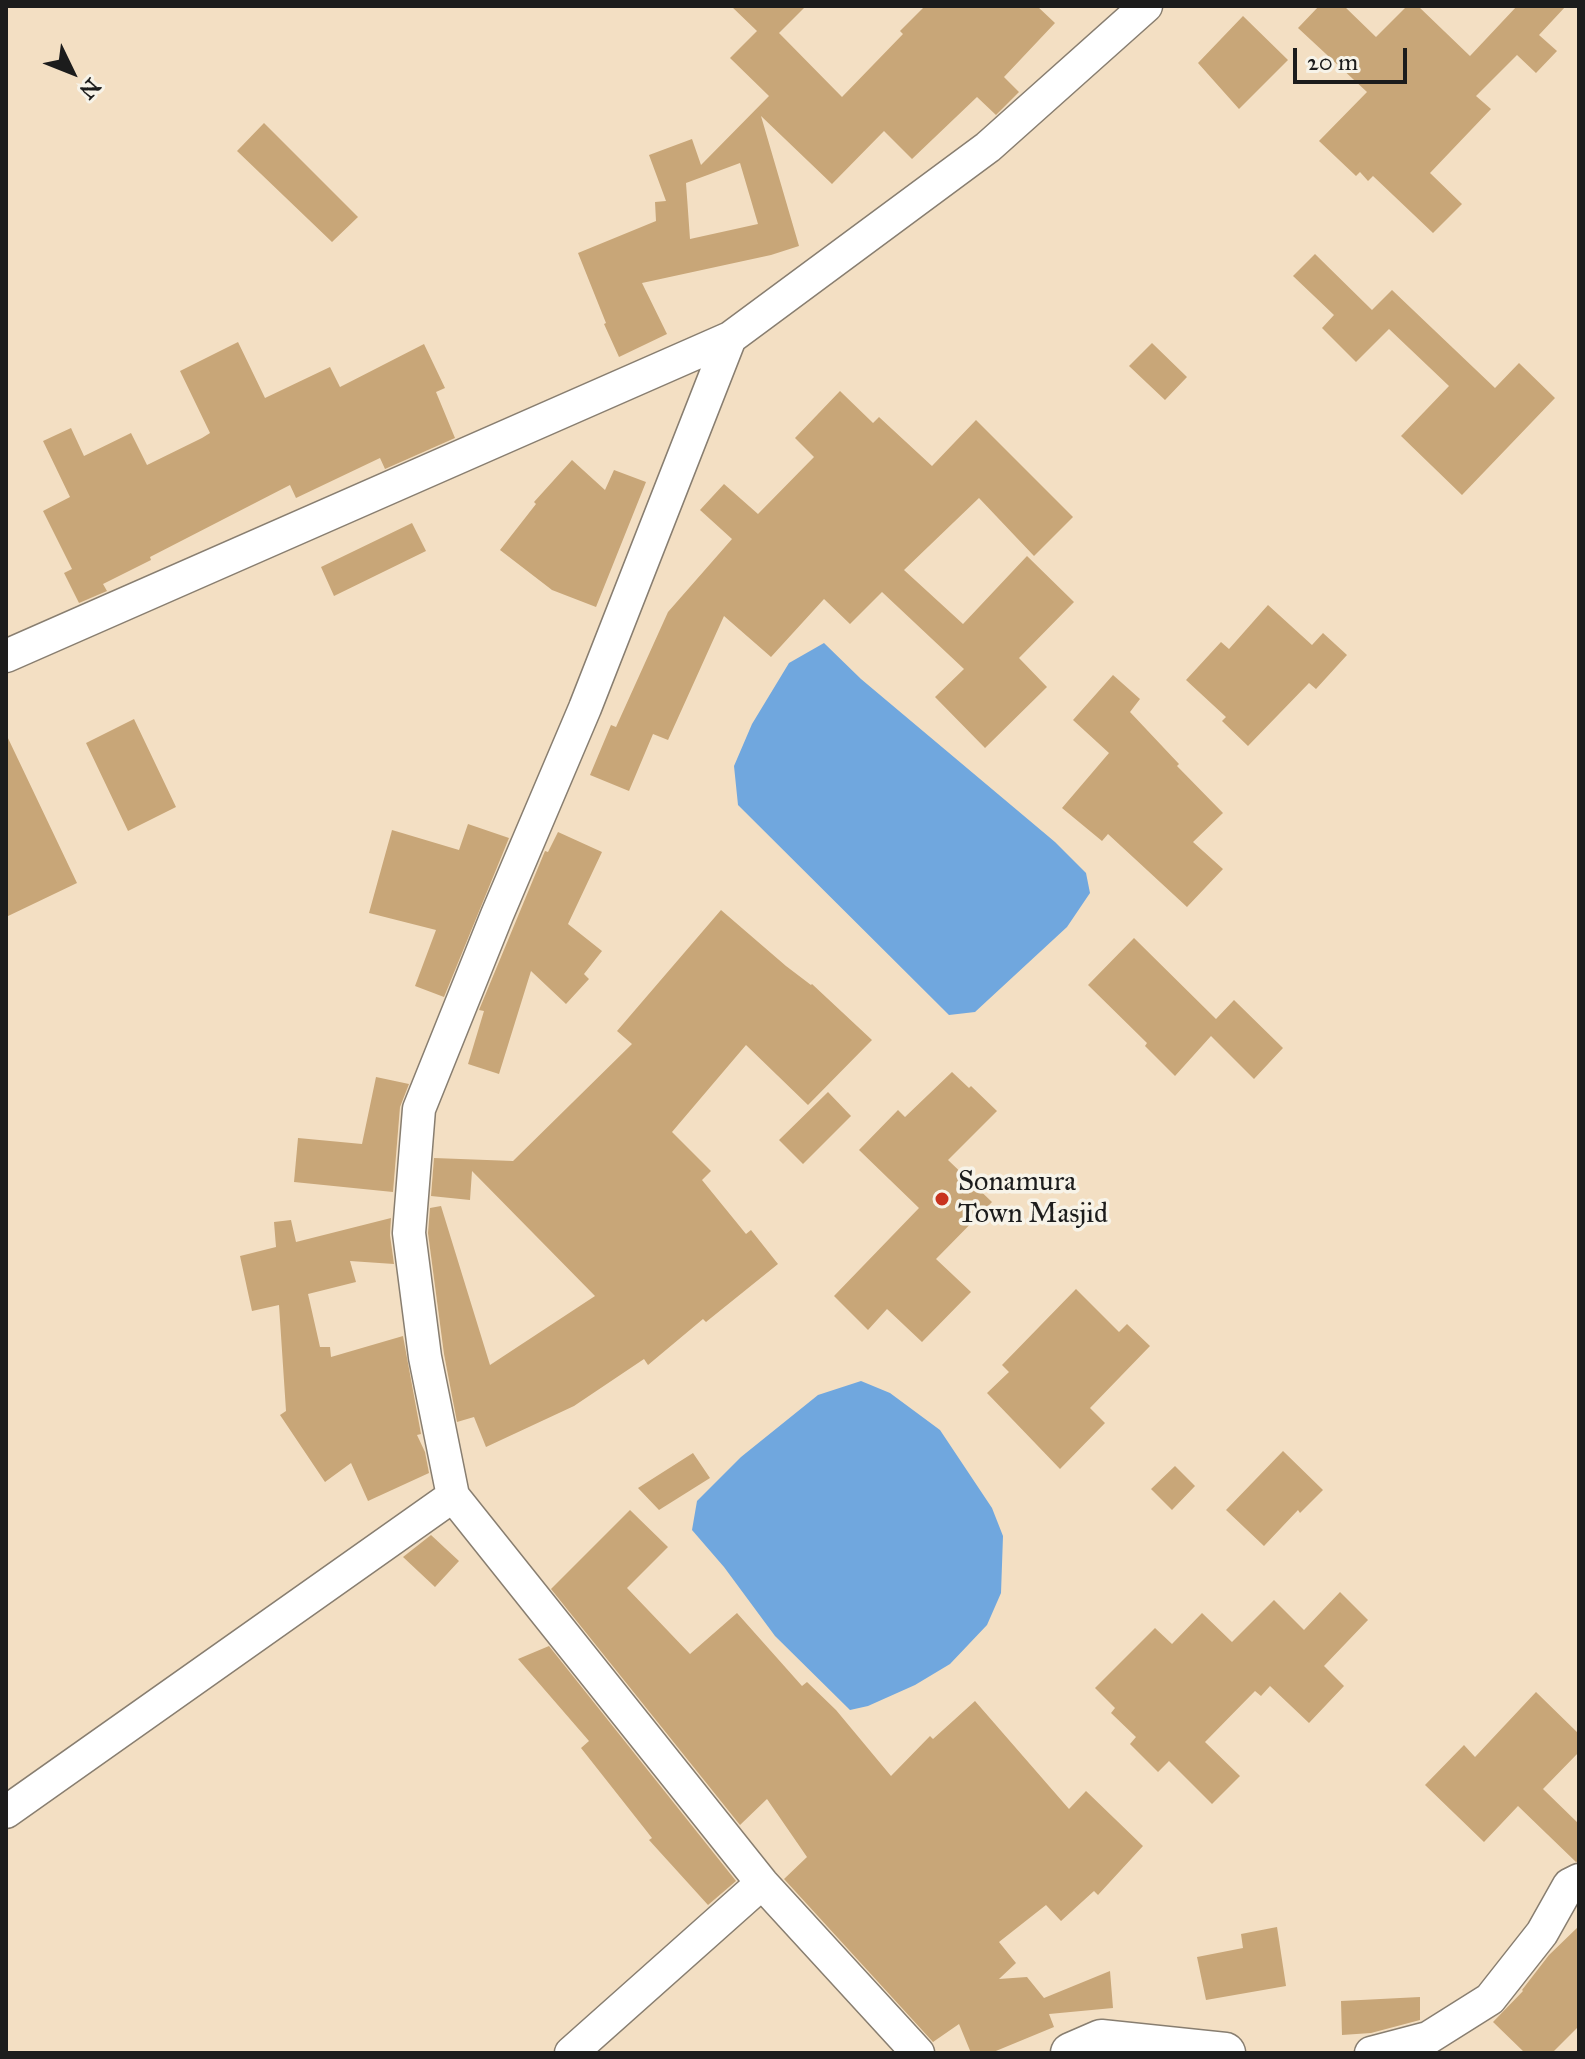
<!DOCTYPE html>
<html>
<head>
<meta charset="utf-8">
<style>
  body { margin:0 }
  #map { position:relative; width:1585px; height:2059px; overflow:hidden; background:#f3dfc3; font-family:"IM FELL Great Primer",serif }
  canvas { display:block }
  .frame { position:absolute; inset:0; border:8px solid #1c1c1c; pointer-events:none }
  .north { position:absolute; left:32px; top:32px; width:80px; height:80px; -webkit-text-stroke:6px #f7f3e8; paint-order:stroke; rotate:133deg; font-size:22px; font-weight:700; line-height:32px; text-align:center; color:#1c1c1c }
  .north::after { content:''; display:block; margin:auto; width:28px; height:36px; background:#1c1c1c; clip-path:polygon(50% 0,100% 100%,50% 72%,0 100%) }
  .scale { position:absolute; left:1293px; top:48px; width:114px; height:36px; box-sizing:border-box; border:4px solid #1c1c1c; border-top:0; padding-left:10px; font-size:24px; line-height:28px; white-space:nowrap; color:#1c1c1c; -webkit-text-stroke:6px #f7f3e8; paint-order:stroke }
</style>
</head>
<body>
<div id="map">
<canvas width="1585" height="2059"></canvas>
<div class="frame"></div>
<div class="north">N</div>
<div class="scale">20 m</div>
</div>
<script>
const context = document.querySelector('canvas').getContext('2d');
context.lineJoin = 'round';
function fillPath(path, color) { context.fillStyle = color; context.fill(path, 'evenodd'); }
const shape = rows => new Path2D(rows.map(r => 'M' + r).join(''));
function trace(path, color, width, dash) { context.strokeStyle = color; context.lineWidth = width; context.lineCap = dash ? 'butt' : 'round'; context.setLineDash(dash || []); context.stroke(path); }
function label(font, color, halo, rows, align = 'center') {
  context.font = font + ' "IM FELL Great Primer",serif'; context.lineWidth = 7; context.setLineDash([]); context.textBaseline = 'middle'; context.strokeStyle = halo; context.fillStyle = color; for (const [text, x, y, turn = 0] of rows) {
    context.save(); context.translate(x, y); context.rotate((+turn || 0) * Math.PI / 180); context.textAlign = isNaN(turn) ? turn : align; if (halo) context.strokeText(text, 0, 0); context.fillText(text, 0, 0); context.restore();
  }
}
const water = shape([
  [824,643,861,679,1055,842,1086,873,1090,893,1067,927,975,1012,949,1015,738,805,734,766,752,724,789,663],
  [861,1381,890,1393,940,1430,992,1508,1003,1536,1001,1593,987,1625,950,1664,915,1685,868,1706,850,1710,775,1636,724,1567,692,1530,697,1501,741,1457,818,1395]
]);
const building = shape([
  [731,6,806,6,779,33,842,97,903,34,900,31,925,6,1037,6,1055,23,1004,77,1019,92,996,115,977,97,912,159,884,131,832,184,761,116,799,246,771,255,642,283,667,334,619,357,604,324,606,323,578,253,656,221,655,202,666,201,649,155,692,139,701,165,769,96,730,58,757,31],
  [740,163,758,224,690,239,686,183],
  [1319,6,1344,6,1376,37,1407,6,1418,6,1470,56,1517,6,1566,6,1539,35,1557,51,1536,73,1517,55,1476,96,1491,109,1430,173,1462,204,1433,233,1373,176,1368,181,1360,172,1356,176,1319,141,1367,92,1298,28],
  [1243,16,1288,60,1239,109,1198,63],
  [264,123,358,217,332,242,237,151],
  [1315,254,1372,310,1392,290,1495,388,1519,363,1555,398,1462,495,1401,436,1449,386,1389,329,1356,362,1322,328,1334,315,1293,276],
  [238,342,265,398,330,367,340,387,424,344,445,388,436,392,455,438,385,469,380,458,296,498,290,485,150,557,151,560,103,584,107,591,79,603,64,573,72,569,43,511,70,497,43,441,71,428,84,456,131,433,147,465,202,438,210,433,180,371],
  [1152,343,1187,377,1165,400,1129,366],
  [840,391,873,423,879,417,932,466,976,420,1073,517,1034,556,979,498,904,570,963,624,1027,556,1074,602,1019,658,1047,687,985,748,935,697,964,669,882,592,850,624,824,599,771,657,724,616,668,740,653,734,629,791,590,775,611,725,616,727,668,612,732,539,700,510,724,484,758,514,814,457,795,438],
  [572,460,605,490,614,470,646,482,596,607,552,590,500,550,536,504,534,502],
  [412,523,426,551,334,596,321,567],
  [1268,605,1312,645,1323,633,1347,655,1316,689,1309,683,1248,746,1222,721,1226,717,1186,680,1221,642,1229,649],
  [1113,675,1140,699,1130,712,1179,764,1177,766,1223,813,1193,842,1223,869,1187,907,1108,834,1102,841,1062,808,1109,753,1073,720],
  [134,719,176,807,128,831,86,743],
  [6,734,77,883,6,917],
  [468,824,509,838,444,997,415,986,436,930,369,913,392,830,459,850],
  [558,832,602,852,568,924,602,951,584,974,589,979,566,1004,531,971,499,1074,468,1064,484,1011,479,1010,545,851,548,852],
  [721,910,786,966,811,985,812,984,872,1040,808,1105,746,1045,672,1132,711,1171,702,1180,746,1234,751,1230,778,1264,706,1322,703,1319,648,1365,644,1359,574,1406,486,1447,474,1417,457,1422,444,1354,428,1233,430,1208,441,1206,490,1365,595,1296,472,1171,470,1200,431,1196,434,1158,513,1161,632,1044,617,1031],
  [1134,938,1216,1019,1234,1000,1283,1048,1254,1079,1211,1036,1175,1076,1145,1046,1147,1043,1088,985],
  [952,1072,969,1088,971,1086,997,1111,948,1160,992,1202,936,1259,971,1292,922,1342,887,1309,868,1330,834,1296,919,1208,859,1150,898,1110,905,1117],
  [376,1077,409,1084,400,1107,393,1192,294,1182,298,1138,362,1144],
  [828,1092,851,1116,803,1164,779,1140],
  [391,1218,390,1235,394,1264,350,1261,356,1282,308,1294,320,1347,330,1347,331,1357,403,1336,421,1434,417,1435,425,1452,429,1473,368,1501,351,1463,325,1482,280,1415,286,1411,279,1305,252,1311,240,1256,276,1247,274,1222,291,1220,296,1242],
  [1076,1289,1119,1332,1127,1324,1150,1346,1090,1408,1105,1423,1060,1469,987,1393,1009,1372,1002,1365],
  [1283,1451,1323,1490,1300,1513,1298,1510,1264,1546,1226,1510],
  [693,1453,710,1478,659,1510,638,1488],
  [1175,1466,1195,1486,1172,1510,1151,1489],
  [630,1510,668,1547,627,1588,690,1654,737,1613,802,1686,807,1682,836,1710,891,1776,930,1736,933,1739,975,1701,1069,1809,1086,1791,1143,1846,1098,1895,1094,1891,1061,1921,1046,1905,999,1942,1016,1963,999,1979,1027,1977,1044,1998,1110,1971,1113,2008,1049,2014,1054,2027,991,2053,971,2053,959,2024,933,2042,784,1879,807,1857,767,1799,740,1825,551,1589],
  [431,1535,459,1561,435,1587,403,1557],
  [1340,1592,1368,1620,1324,1666,1344,1686,1309,1723,1270,1686,1261,1696,1255,1691,1205,1742,1240,1776,1212,1804,1169,1761,1158,1772,1130,1744,1136,1737,1111,1713,1115,1708,1095,1688,1155,1628,1172,1644,1202,1613,1232,1642,1274,1600,1304,1630],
  [549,1646,736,1881,708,1905,649,1840,652,1838,581,1748,589,1741,518,1659],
  [1536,1692,1579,1734,1579,1752,1543,1789,1579,1824,1579,1861,1576,1862,1518,1806,1484,1842,1425,1785,1464,1745,1475,1757],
  [1579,1926,1579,2026,1552,2053,1525,2053,1493,2022,1523,1991,1522,1990,1549,1955],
  [1277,1927,1286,1986,1206,2000,1197,1957,1243,1948,1241,1934],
  [1420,1997,1420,2020,1371,2033,1342,2035,1341,2001]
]);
const minor = shape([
  [6,656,730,338,988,147,1146,6],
  [453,1496,425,1357,409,1233,419,1109,497,915,585,708,730,338],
  [6,1812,453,1496,762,1883,918,2053],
  [571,2053,762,1883],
  [1371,2053,1428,2038,1490,1999,1542,1933,1569,1885,1579,1880]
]);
const tertiary = shape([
  [1071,2053,1101,2040,1225,2053]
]);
const markers = [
  [942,1199,8,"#c8321e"]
];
const poiNames = [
  ["Sonamura",958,1183],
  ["Town Masjid",958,1215]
];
fillPath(water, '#70a7de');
fillPath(building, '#c8a678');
trace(minor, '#887e70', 35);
trace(tertiary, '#887e70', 43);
trace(minor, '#fff', 32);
trace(tertiary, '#fff', 40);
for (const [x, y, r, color] of markers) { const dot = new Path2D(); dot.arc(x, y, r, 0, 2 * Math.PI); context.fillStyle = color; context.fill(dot); trace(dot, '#f7f3e8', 3); }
label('28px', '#1c1c1c', '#f7f3e8', poiNames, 'left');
</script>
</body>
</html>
